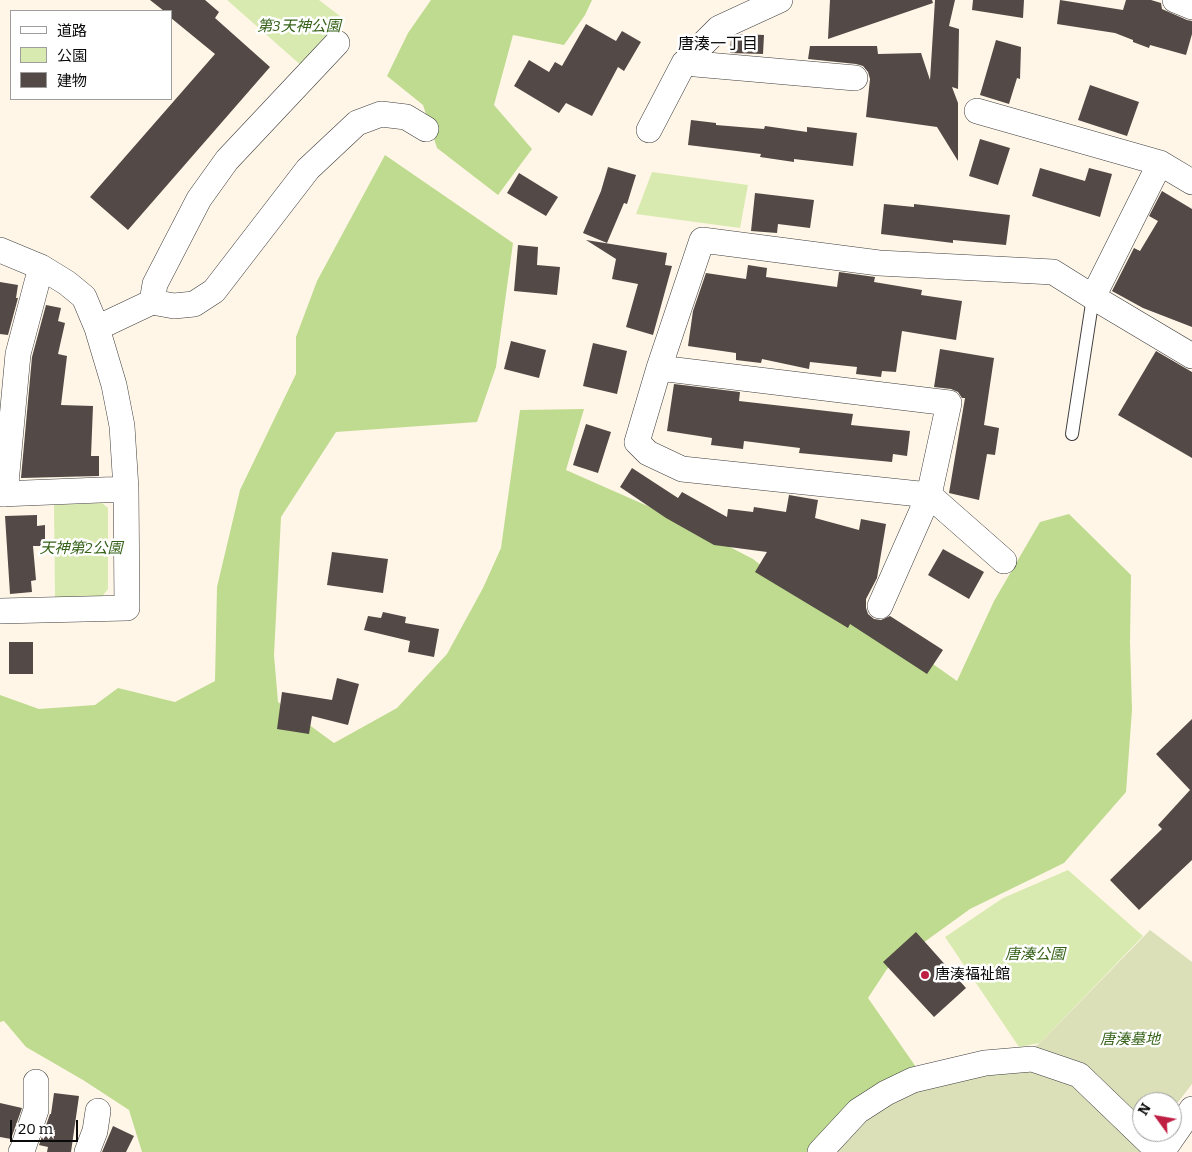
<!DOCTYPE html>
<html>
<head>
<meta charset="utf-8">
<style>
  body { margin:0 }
  #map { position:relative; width:1192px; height:1152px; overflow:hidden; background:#fff6e7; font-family:Bitter,"Noto Sans JP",serif }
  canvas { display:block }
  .legend { position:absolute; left:10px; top:10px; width:162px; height:90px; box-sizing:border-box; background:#fff; border:1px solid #9d9d9d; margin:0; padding:6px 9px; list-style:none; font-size:15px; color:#0a0a0a }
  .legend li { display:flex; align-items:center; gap:10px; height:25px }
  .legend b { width:25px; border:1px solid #9d9d9d }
  .north { position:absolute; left:1132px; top:1092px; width:50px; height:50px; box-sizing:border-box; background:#fff; border:1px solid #9d9d9d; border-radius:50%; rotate:302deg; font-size:14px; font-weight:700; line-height:20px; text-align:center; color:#0a0a0a }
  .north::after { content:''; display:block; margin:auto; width:18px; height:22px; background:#bf1e43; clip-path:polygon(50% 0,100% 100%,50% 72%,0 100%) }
  .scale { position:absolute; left:10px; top:1120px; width:68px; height:22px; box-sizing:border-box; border:2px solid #0a0a0a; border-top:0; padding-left:6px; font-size:15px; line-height:18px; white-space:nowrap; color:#0a0a0a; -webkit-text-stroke:4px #fff; paint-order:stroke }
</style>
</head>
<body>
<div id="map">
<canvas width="1192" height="1152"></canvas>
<ul class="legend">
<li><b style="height:6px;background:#fff"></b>道路</li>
<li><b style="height:14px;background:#d9eab0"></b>公園</li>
<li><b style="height:14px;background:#534946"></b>建物</li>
</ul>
<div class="north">N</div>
<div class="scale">20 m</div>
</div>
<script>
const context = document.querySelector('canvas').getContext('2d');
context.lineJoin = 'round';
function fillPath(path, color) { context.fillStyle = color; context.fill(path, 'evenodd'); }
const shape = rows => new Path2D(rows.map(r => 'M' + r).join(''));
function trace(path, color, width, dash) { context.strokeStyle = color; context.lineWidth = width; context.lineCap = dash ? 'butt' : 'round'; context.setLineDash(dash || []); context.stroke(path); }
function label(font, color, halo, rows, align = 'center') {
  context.font = font + ' Bitter,"Noto Sans JP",serif'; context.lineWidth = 5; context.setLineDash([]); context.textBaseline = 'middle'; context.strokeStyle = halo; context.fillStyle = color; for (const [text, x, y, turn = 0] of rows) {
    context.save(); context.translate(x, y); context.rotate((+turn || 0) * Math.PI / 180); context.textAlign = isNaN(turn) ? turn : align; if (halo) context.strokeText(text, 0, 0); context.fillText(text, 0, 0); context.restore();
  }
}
const green = shape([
  [227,0,319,0,340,16,303,67],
  [652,172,748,185,740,228,636,214],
  [102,503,108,508,108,589,101,598,55,598,54,505],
  [1068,870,1143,936,1040,1043,1019,1047,945,937,1003,898]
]);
const forest = shape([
  [431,0,592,0,585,15,564,45,513,35,494,105,532,149,498,195,437,148,423,105,387,76,408,33],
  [385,155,513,243,496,367,477,422,336,432,281,517,274,655,278,702,334,743,397,708,447,654,483,588,501,548,520,410,584,409,566,470,668,515,753,559,797,594,868,618,957,681,994,601,1040,522,1069,514,1131,575,1130,642,1132,710,1126,792,1064,863,970,909,887,969,868,998,916,1067,854,1105,807,1152,142,1152,129,1110,83,1080,26,1047,4,1021,0,1022,0,695,39,709,95,705,118,688,175,702,215,681,217,587,240,490,296,374,296,337,317,281]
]);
const cemetery = shape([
  [1150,930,1192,962,1192,1084,1172,1110,1172,1102,1142,1102,1142,1132,1158,1132,1147,1152,834,1152,861,1119,913,1092,1000,1069,1040,1043]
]);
const building = shape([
  [150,0,205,0,219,12,215,18,270,67,128,230,90,197,215,54,171,18,171,11,164,11],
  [830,0,932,0,933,3,828,39],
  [935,0,955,0,949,26,959,29,958,89,952,87,958,103,958,161,937,127,866,117,870,79,868,72,863,66,856,64,808,59,810,46,877,46,878,54,921,53,930,80],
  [973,0,1024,0,1023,18,972,10],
  [1060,0,1123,10,1126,0,1151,0,1161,3,1162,9,1187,20,1192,21,1192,34,1186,55,1150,45,1149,48,1133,42,1133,40,1115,33,1057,24],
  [586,24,616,41,622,31,641,42,624,71,618,67,592,116,566,103,559,113,514,86,529,60,549,72,555,62,562,66],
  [740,34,764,35,763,54,730,53,731,38],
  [996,40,1021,47,1020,79,1017,78,1009,104,980,95],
  [1090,85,1139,102,1127,136,1078,120],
  [691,120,716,123,716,125,764,129,765,126,807,132,807,127,857,133,853,166,794,159,794,162,760,157,761,154,688,145],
  [980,139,1010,148,998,185,969,176],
  [608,167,636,175,627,204,624,203,607,243,583,233,601,191],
  [1040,168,1085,181,1089,168,1112,174,1100,217,1032,196],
  [519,173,558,197,546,216,507,193],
  [1162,191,1192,209,1192,327,1143,308,1112,291,1134,248,1140,251,1158,221,1149,216],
  [755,193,814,200,810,228,778,224,777,233,751,231],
  [884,204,914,207,914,204,1010,215,1006,245,953,240,953,243,881,234],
  [586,240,667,253,665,265,672,266,653,335,626,327,638,284,612,279,616,259],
  [518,245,538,247,537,265,560,267,557,295,514,291],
  [748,265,767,268,766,277,837,287,839,272,875,277,874,282,922,290,921,295,962,301,956,340,902,331,896,372,882,371,881,377,856,374,857,367,810,362,809,369,762,359,761,363,736,360,736,353,688,346,693,311,706,273,746,279],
  [0,282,18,285,16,298,18,298,8,335,0,334],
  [46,305,61,308,58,321,65,323,58,354,67,356,61,405,93,406,91,456,99,456,99,476,21,478,32,357],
  [511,341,546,350,539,378,504,369],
  [593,343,627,351,617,394,583,386],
  [940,349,994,358,984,425,999,428,995,455,987,454,979,500,949,493,965,398,962,398,958,392,951,389,934,387],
  [1156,351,1192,372,1192,458,1118,415],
  [674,384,740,392,739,401,853,414,851,425,910,431,907,456,893,454,892,462,799,453,800,448,744,441,743,449,711,445,712,438,667,431],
  [586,424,611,432,598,473,573,465],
  [632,468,678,498,682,492,727,517,728,509,753,512,754,507,786,512,789,495,818,500,815,518,859,530,861,519,886,524,877,578,866,599,866,608,868,614,874,619,881,620,890,616,943,650,927,674,850,624,848,628,755,572,767,552,714,545,666,518,620,487],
  [37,515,37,526,45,525,45,546,33,546,36,580,31,581,32,592,10,594,5,516],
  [943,549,984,572,969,599,928,575],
  [332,552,388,559,383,593,327,585],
  [383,612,406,617,405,623,439,629,434,657,408,652,410,641,364,630,368,616,381,618],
  [9,642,33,642,33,674,9,674],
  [337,678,359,684,348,725,312,716,309,734,277,729,282,692,332,700],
  [1192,719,1192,860,1139,910,1110,880,1162,829,1158,825,1190,790,1156,754],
  [916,932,966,988,934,1017,883,962],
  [54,1093,79,1096,71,1152,47,1152,48,1147,39,1145,50,1114,51,1114],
  [0,1103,22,1108,11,1139,0,1137],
  [113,1126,134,1136,126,1152,102,1152]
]);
const service = shape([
  [1072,434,1093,297]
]);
const minor = shape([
  [1175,0,1192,7],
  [684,63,855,78],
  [977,111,1160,163,1192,182],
  [649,130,684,63,719,28,780,0],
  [0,250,41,267,67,283,84,297,97,328,114,385,122,426,126,489,127,608,0,611],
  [1093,297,1160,163],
  [152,302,155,284,199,199,227,160,337,43],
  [97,328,152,302,174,306,194,304,214,291,308,169,357,123,381,114,406,117,426,129],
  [659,368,949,403,929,495,880,606],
  [0,494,126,489],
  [5,494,18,354,41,267],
  [1004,561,929,495,682,469,648,453,637,442,659,368,702,240,879,263,1053,272,1093,297,1192,356],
  [21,1152,22,1151,36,1110,36,1082],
  [87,1152,95,1131,98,1111],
  [820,1152,858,1111,886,1093,913,1080,985,1063,1032,1059,1079,1075,1159,1152],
  [1162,1152,1192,1109]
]);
const markers = [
  [925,975,5,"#bf1e43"]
];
const parkNames = [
  ["第3天神公園",299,27],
  ["天神第2公園",81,549],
  ["唐湊公園",1035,955],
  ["唐湊墓地",1130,1040]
];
const poiNames = [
  ["唐湊福祉館",935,975]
];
const neighbourhoodNames = [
  ["唐湊一丁目",718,45]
];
fillPath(green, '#d9eab0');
fillPath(forest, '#bfdb8f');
fillPath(cemetery, '#dbe0b9');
fillPath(building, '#534946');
trace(service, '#3d3d3d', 14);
trace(minor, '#3d3d3d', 26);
trace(service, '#fff', 12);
trace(minor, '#fff', 25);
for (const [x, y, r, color] of markers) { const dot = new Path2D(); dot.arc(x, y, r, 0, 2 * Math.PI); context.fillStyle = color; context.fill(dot); trace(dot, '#fff', 2); }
label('italic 15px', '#366319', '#fff', parkNames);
label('15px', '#0a0a0a', '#fff', poiNames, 'left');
label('16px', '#0a0a0a', '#fff', neighbourhoodNames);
</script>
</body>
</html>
